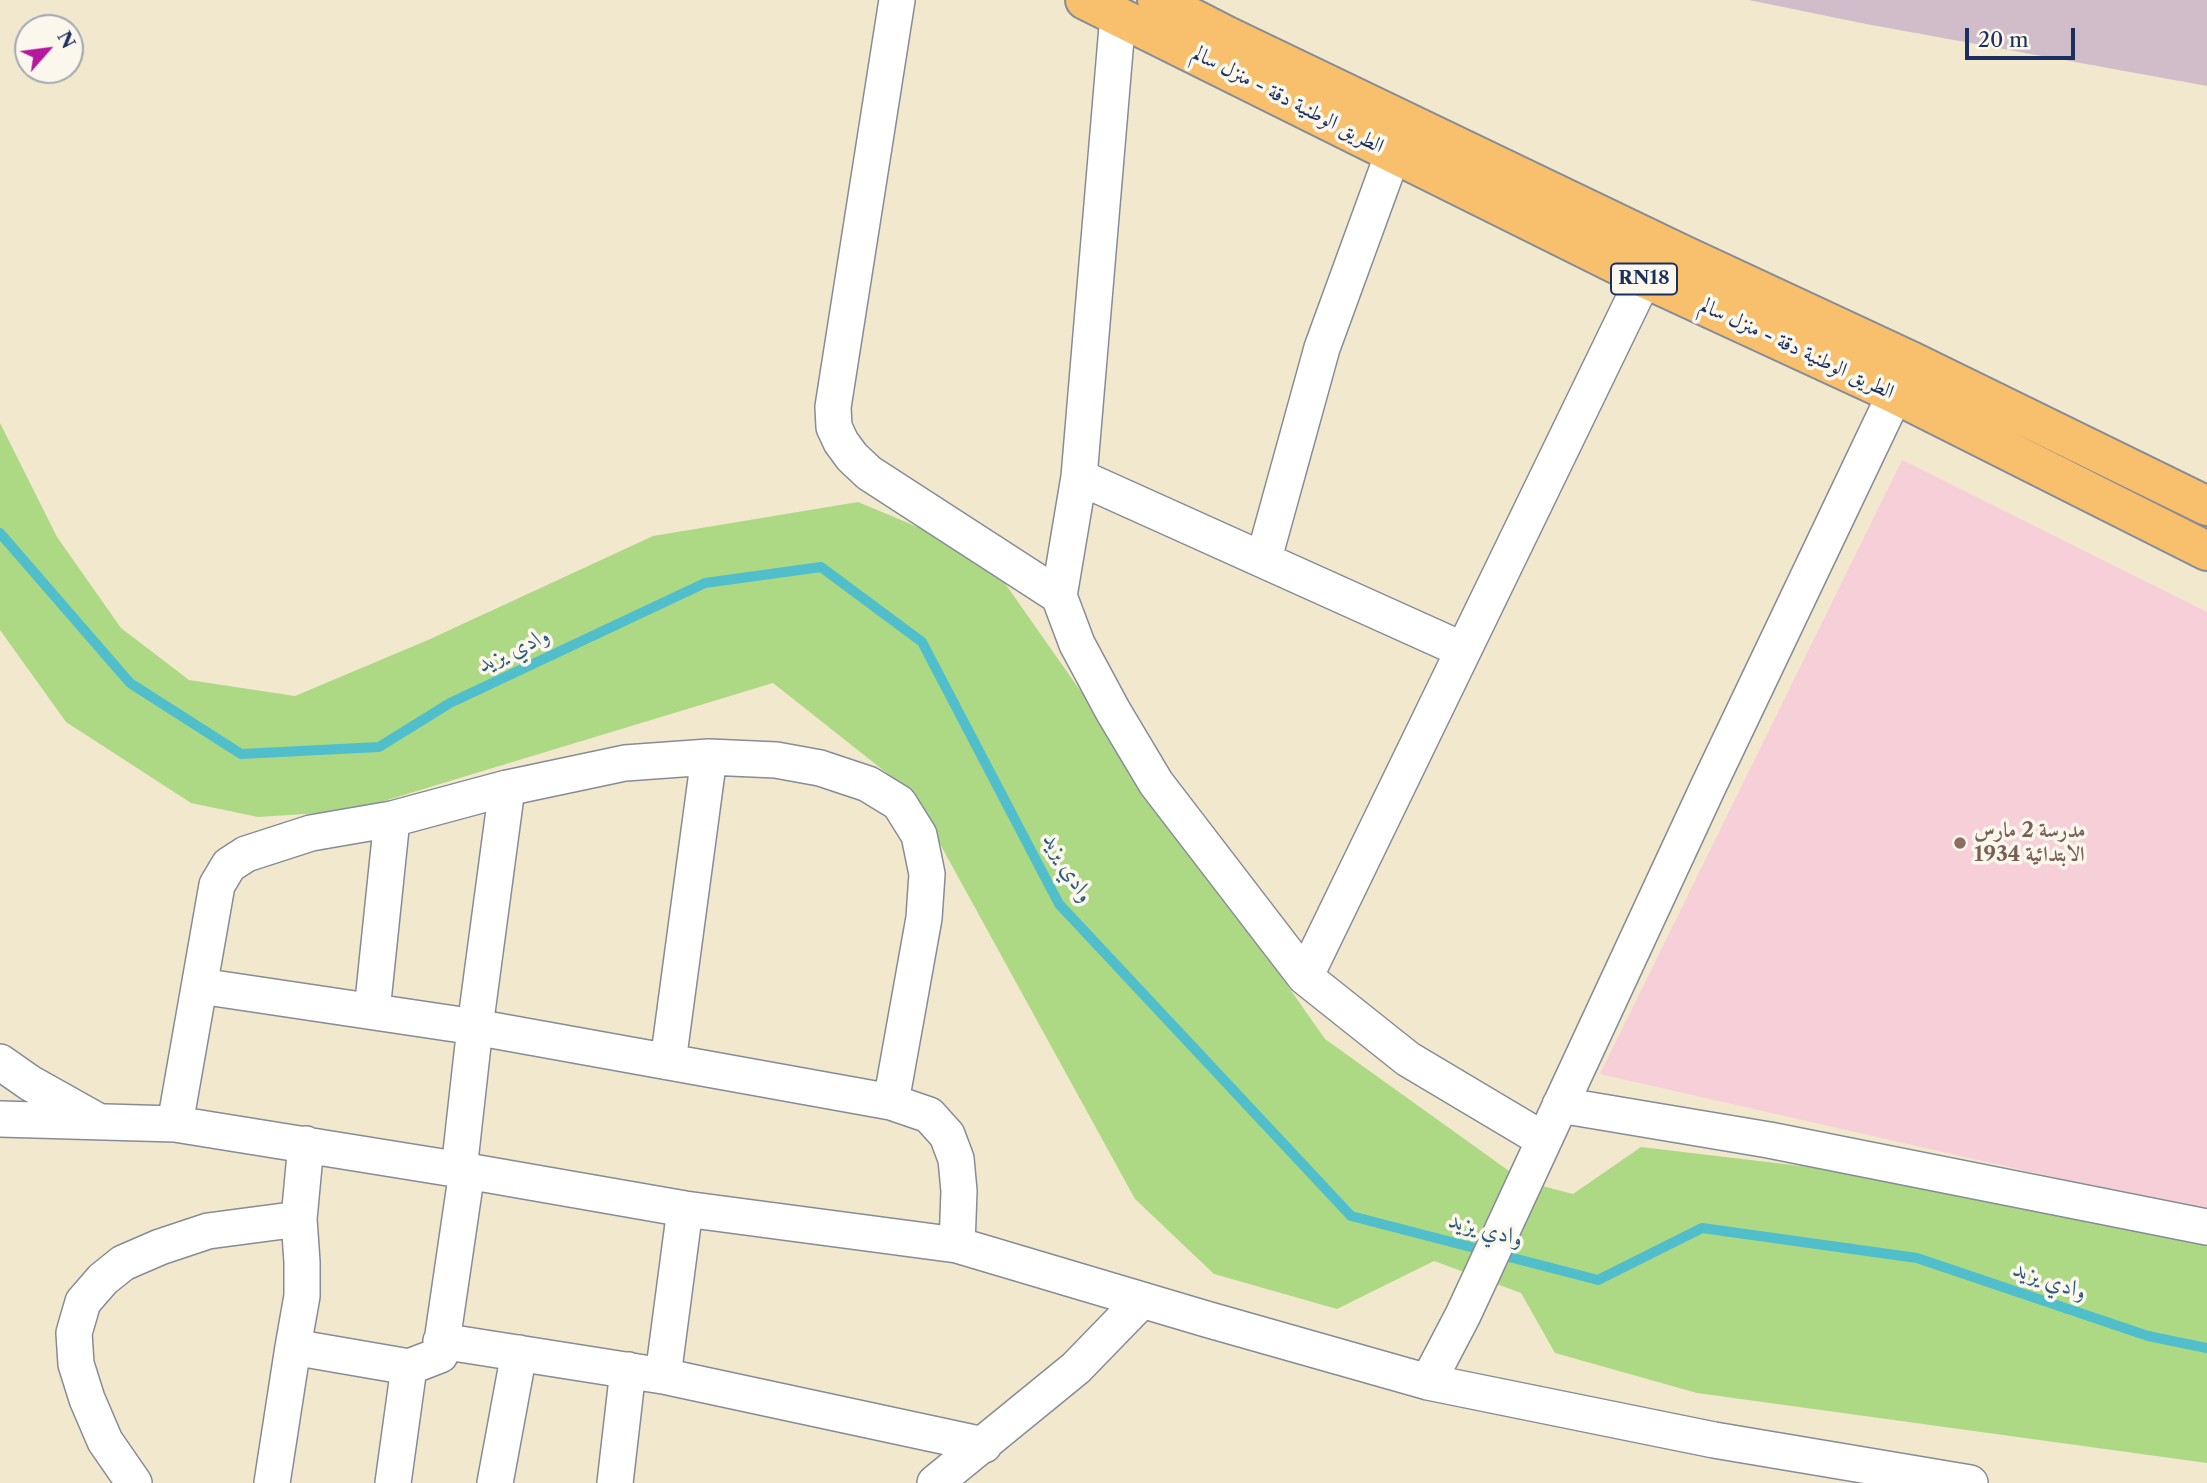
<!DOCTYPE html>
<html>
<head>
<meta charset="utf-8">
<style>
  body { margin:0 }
  #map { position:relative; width:2207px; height:1483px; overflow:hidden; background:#f1e8ce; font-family:"Libre Caslon Text",serif }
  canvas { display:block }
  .north { position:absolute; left:14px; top:14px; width:70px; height:70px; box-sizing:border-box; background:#fbf7ec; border:2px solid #a1a7b3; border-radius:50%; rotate:62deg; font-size:19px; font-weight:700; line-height:28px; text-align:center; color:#1b2f5e }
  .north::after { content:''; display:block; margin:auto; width:24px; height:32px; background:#b5179e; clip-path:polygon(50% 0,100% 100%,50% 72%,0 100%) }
  .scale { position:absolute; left:1965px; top:28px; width:110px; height:32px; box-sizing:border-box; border:4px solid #1b2f5e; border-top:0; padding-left:9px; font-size:21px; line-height:24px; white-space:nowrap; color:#1b2f5e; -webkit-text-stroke:5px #fbf7ec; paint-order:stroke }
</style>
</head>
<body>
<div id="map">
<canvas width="2207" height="1483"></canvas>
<div class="north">N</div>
<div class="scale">20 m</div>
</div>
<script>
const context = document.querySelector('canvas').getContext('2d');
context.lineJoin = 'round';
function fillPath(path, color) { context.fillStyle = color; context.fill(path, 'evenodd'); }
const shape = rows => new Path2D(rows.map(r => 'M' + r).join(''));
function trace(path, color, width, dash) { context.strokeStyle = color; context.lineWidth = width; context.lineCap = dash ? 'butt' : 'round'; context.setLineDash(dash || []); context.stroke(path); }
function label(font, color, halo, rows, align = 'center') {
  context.font = font + ' "Libre Caslon Text",Amiri,serif'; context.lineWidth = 7; context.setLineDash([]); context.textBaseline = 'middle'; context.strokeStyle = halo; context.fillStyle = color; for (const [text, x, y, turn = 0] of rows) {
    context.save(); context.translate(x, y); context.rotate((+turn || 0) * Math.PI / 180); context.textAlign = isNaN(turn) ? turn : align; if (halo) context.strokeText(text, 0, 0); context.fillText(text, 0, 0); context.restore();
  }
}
const built = shape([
  [1902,460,2207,612,2207,1212,1600,1074]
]);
const industrial = shape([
  [1749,0,2207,0,2207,86,1866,24]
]);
const green = shape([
  [0,423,57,537,121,628,189,680,295,696,428,640,653,536,858,502,985,555,1325,1039,1523,1181,1573,1194,1641,1147,1936,1182,2207,1241,2207,1463,1697,1393,1555,1353,1521,1293,1434,1261,1337,1309,1214,1274,1135,1199,912,793,773,683,351,811,258,817,191,803,66,722,0,630]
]);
const stream = shape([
  [0,533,130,683,241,754,379,747,450,703,705,583,821,567,922,642,1059,904,1351,1216,1598,1280,1702,1228,1917,1258,2148,1336,2207,1348]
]);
const minor = shape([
  [897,0,833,407,834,427,841,442,852,457,869,473,1059,596],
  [1118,15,1079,477,1059,596,1077,644,1113,711,1156,783,1305,977,1408,1059,1544,1140],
  [1079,477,1463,650],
  [1264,558,1322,348,1403,126],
  [1305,977,1644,278],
  [200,986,475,1027,891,1102,929,1115,947,1135,956,1159,959,1191,957,1245],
  [372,1011,392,819],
  [0,1062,30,1083,96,1120],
  [668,1062,709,757],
  [1560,1105,1769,1140,2207,1227],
  [0,1119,175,1124,467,1171,685,1209,957,1245,1206,1319,1428,1382,1714,1440,1970,1483],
  [175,1124,217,885,229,865,246,854,311,833,392,819,507,788,625,763,709,757,776,760,820,768,868,784,899,803,919,835,927,874,924,918,891,1102],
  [306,1144,299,1219,302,1262,302,1296,293,1347,409,1367,440,1355,467,1171],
  [459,1170,475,1027,507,788],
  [441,1341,663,1376,984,1445],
  [663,1376,685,1209],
  [1428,1382,1463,1315,1708,787,1907,369],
  [134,1483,105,1441,87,1399,76,1364,74,1333,83,1302,103,1279,123,1263,160,1247,208,1231,299,1219],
  [272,1483,293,1347],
  [393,1483,409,1367],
  [495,1483,519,1353],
  [615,1483,628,1370],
  [935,1483,1076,1368,1142,1300]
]);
const major = shape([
  [1085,0,1644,278,1895,394,2207,551],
  [1157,0,1227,36,1681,254,1911,361,2207,506]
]);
const markers = [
  [1960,843,7,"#8d6e63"]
];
const shields = [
  [1644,279,66]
];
const shieldNames = [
  ["RN18",1644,279]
];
const streetNames = [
  ["الطريق الوطنية دقة - منزل سالم",1288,100,27],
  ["الطريق الوطنية دقة - منزل سالم",1797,349,25]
];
const educationNames = [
  ["مدرسة 2 مارس",1974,831],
  ["1934 الابتدائية",1974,855]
];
const waterNames = [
  ["وادي يزيد",514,650,-25],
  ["وادي يزيد",1068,868,59],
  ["وادي يزيد",1486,1230,15],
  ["وادي يزيد",2050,1281,19]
];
fillPath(built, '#f6cfd8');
fillPath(industrial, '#d1bdca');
fillPath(green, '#aed984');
trace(stream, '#51becb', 10);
trace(minor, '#868c96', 38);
trace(major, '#868c96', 42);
trace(minor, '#fff', 35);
trace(major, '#f8bf6c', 38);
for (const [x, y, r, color] of markers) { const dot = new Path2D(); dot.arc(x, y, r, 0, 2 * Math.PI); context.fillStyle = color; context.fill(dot); trace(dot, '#fbf7ec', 2.5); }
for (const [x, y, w] of shields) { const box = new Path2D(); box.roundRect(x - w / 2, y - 15.5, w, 31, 5); context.fillStyle = '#fbf7ec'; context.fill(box); trace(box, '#1b2f5e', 2); }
label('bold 19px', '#1b2f5e', null, shieldNames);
label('21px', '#1b2f5e', '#fbf7ec', streetNames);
label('bold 21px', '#785e54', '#fbf7ec', educationNames, 'left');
label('italic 23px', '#2b5a7f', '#fbf7ec', waterNames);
</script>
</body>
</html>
